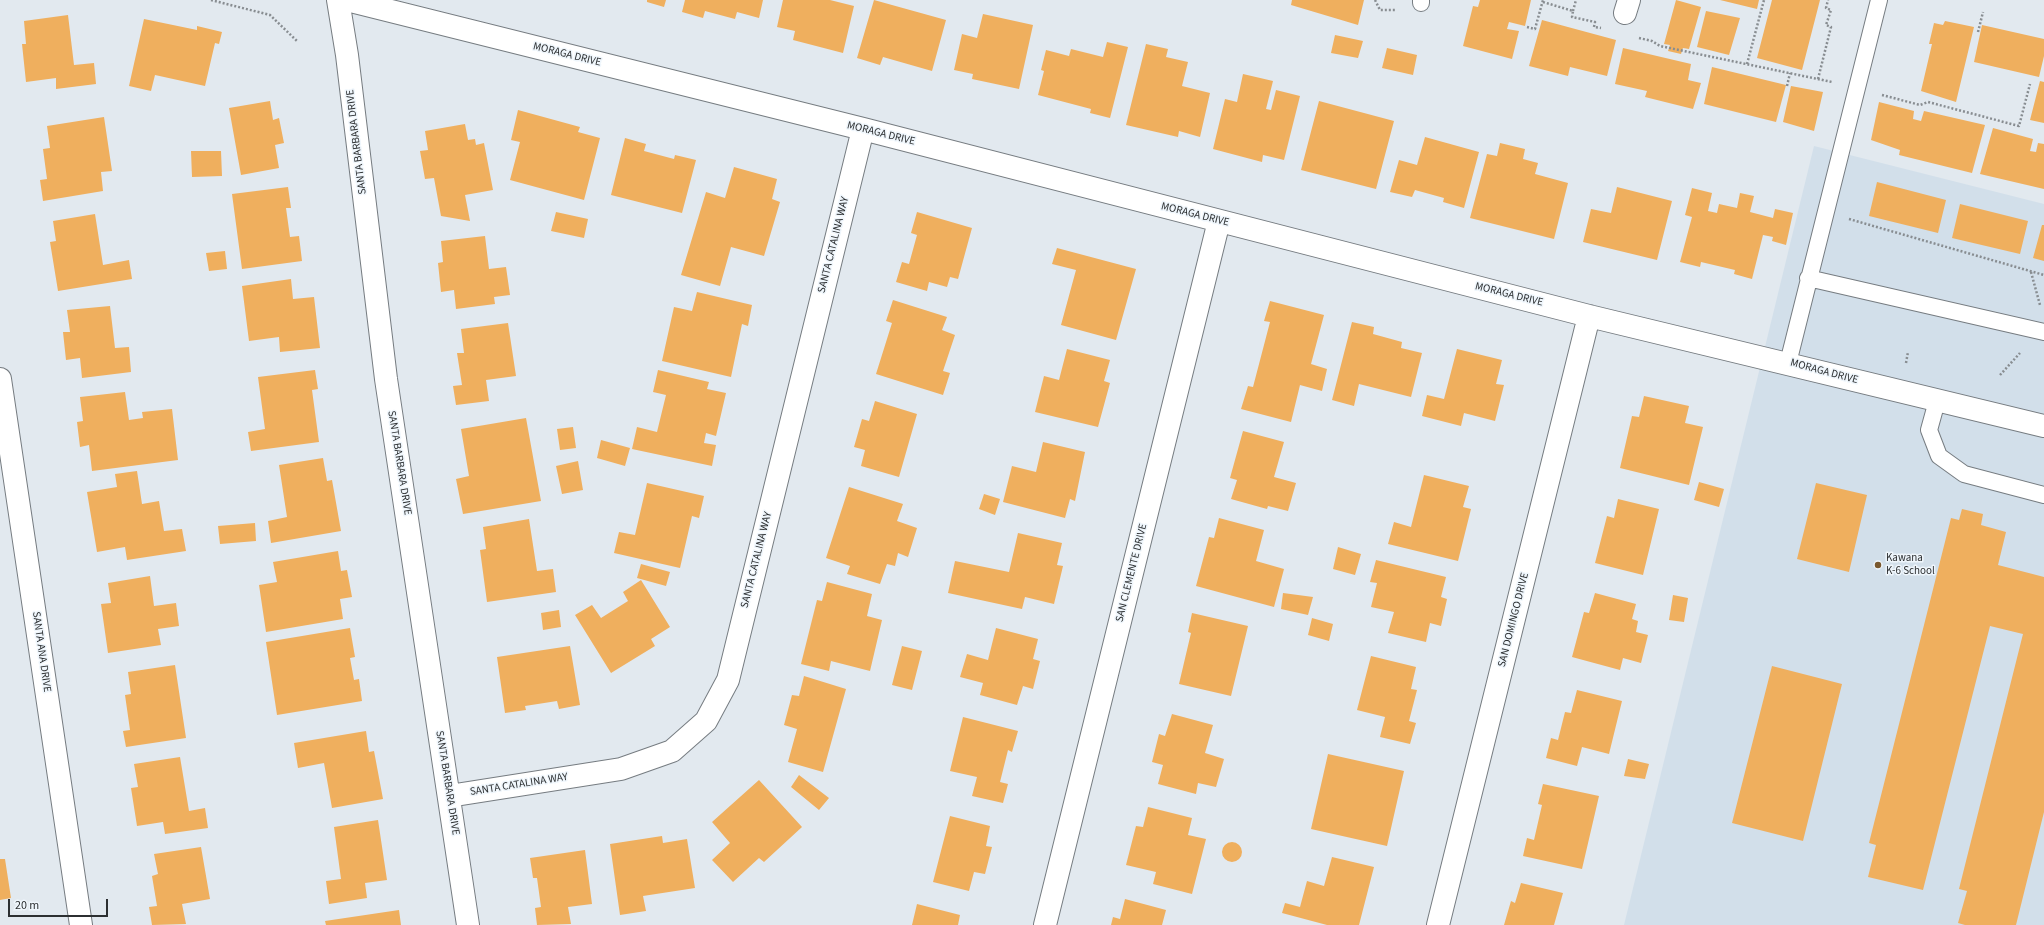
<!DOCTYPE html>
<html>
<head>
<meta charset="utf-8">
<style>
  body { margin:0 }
  #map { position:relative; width:2044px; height:925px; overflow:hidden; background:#e2e9ef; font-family:"Source Sans 3",sans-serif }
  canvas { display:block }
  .scale { position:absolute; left:8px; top:899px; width:100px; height:18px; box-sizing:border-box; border:2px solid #2c2f31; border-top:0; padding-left:5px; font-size:12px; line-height:14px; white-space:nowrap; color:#2c2f31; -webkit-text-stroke:3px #eff6fc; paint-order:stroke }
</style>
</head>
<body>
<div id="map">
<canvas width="2044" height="925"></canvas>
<div class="scale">20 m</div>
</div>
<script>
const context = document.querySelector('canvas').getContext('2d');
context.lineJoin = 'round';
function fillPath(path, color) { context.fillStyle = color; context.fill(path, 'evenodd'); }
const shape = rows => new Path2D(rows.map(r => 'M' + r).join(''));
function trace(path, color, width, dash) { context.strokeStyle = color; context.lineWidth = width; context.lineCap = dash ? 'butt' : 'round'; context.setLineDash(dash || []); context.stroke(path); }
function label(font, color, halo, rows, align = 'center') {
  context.font = font + ' "Source Sans 3",sans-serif'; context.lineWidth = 3; context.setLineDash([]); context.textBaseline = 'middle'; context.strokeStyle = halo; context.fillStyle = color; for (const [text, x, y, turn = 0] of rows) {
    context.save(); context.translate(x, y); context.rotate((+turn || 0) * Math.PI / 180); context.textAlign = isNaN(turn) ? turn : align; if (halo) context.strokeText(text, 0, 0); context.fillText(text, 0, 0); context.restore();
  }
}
const built = shape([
  [1814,146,2044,204,2044,925,1624,925]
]);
const building = shape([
  [647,0,666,0,664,7,647,2],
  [685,0,763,0,759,18,737,12,735,19,705,11,703,18,682,12],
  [783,0,830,0,854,6,843,53,793,40,795,31,777,27],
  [874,0,946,20,932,71,883,57,880,65,857,58],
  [1292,0,1364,0,1358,25,1291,5],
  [1480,0,1531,0,1525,26,1509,22,1507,29,1519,31,1512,59,1463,46,1473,6,1478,7],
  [1676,0,1701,7,1689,49,1683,48,1681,54,1668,51,1670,45,1664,44],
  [1720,0,1759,0,1757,9],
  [1772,0,1820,0,1802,70,1757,58],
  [1706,11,1740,18,1729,55,1697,47],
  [983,14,1033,25,1019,89,972,79,973,74,954,70,962,34,977,38],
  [68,15,74,65,94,63,96,84,56,89,56,78,26,82,22,44,26,44,24,21],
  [144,19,197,30,197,26,222,32,219,44,215,43,205,86,155,75,151,91,129,86],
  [1542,20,1616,40,1607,76,1570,67,1568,76,1529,66],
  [1945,21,1974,27,1956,102,1921,91,1932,44,1929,44,1934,23,1943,25],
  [1982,25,2044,39,2044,56,2039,77,1974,62],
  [1335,35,1363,41,1358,58,1331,53],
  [1107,42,1128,47,1110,118,1090,113,1091,109,1038,95,1044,71,1041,70,1046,50,1069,56,1071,49,1103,57],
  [1146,44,1168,49,1166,57,1188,62,1182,86,1210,93,1200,137,1179,131,1178,137,1126,125],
  [1387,48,1417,55,1413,75,1382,68],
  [1623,48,1691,64,1688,80,1701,83,1693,109,1645,97,1647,91,1615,84],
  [1712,67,1786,85,1776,122,1704,104],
  [1243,74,1273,81,1266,109,1271,110,1276,90,1300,96,1284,160,1263,155,1262,162,1213,149,1225,99,1237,102],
  [2040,81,2044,82,2044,123,2030,120],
  [1791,86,1823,92,1814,131,1783,122],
  [270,101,273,120,279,118,284,143,275,145,279,168,241,175,229,108],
  [1319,101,1394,121,1376,189,1301,170],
  [1879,102,1914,111,1913,119,1921,121,1924,111,1985,125,1972,173,1899,155,1900,150,1871,140],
  [518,110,580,127,578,132,600,138,584,200,510,180,520,142,511,140],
  [104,117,112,171,101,172,103,191,43,201,40,180,47,179,43,149,50,148,47,126],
  [465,124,468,140,475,139,476,145,484,143,493,190,465,195,470,221,441,216,434,178,425,179,420,151,428,150,425,131],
  [1993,128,2033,139,2030,151,2036,152,2038,143,2044,144,2044,189,1980,174],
  [1425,137,1479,152,1464,208,1443,202,1444,198,1415,190,1412,197,1390,192,1399,160,1417,165],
  [625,138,646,144,644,151,674,159,675,155,696,160,682,213,611,195],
  [1500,143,1525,149,1523,159,1538,163,1535,174,1568,183,1554,239,1470,218,1487,154,1497,156],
  [191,151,221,151,222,176,192,177],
  [734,167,777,179,772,199,780,202,764,256,731,247,720,286,681,275,706,192,725,198],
  [1877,182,1946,200,1938,233,1869,216],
  [288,187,291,208,286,208,290,237,299,236,302,261,242,269,232,194],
  [1617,187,1672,201,1657,260,1583,242,1591,209,1611,213],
  [1692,188,1712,193,1708,211,1717,213,1719,204,1737,208,1740,193,1754,196,1750,212,1773,218,1775,209,1793,213,1786,245,1772,241,1773,237,1763,235,1752,279,1734,274,1735,270,1701,262,1700,267,1680,262,1692,217,1685,215],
  [1960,204,2028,221,2020,254,1952,238],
  [556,212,588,219,584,238,551,231],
  [917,212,972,228,958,279,950,277,947,287,929,282,927,291,896,282,902,262,909,264,917,235,911,233],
  [95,214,103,265,129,260,132,279,58,291,50,242,56,241,53,221],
  [2042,225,2044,225,2044,261,2033,258],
  [485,236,489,269,506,267,510,295,494,297,495,304,456,309,454,290,441,292,438,263,443,262,441,241],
  [1057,248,1136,269,1116,340,1061,325,1076,270,1052,264],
  [225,251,227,269,209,271,206,253],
  [291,279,293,299,314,297,320,348,280,352,279,337,249,341,242,286],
  [697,292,752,305,748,326,742,324,731,377,662,361,674,307,692,311],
  [893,300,947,317,942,330,955,335,943,371,950,373,943,395,876,374,892,323,886,321],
  [1270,301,1324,315,1311,364,1327,369,1322,391,1300,385,1291,422,1241,409,1248,386,1253,387,1270,322,1264,321],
  [110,306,115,348,129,347,131,372,82,378,80,358,66,360,63,332,70,332,67,310],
  [1352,322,1374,327,1373,334,1402,342,1401,348,1422,353,1411,397,1359,384,1354,406,1332,400],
  [508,323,516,376,486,380,489,401,456,405,453,386,462,385,457,353,464,353,461,329],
  [1067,349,1110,360,1104,381,1110,383,1098,427,1035,412,1044,376,1059,380],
  [1457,349,1502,360,1496,384,1504,385,1495,421,1464,413,1461,426,1422,416,1427,395,1444,399],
  [315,370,318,389,312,390,319,442,251,451,248,432,265,429,258,377],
  [658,370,709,382,707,389,726,393,716,436,706,433,704,443,716,445,712,466,632,449,637,427,657,432,666,395,653,392],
  [125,392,129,420,143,418,142,412,172,409,178,460,92,471,89,445,80,447,77,422,83,421,80,397],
  [1644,396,1689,406,1685,423,1703,427,1689,485,1620,468,1632,416,1639,417],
  [875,401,917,414,899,477,861,466,865,450,854,447,862,419,869,421],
  [526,418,541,501,463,514,456,479,469,476,461,429],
  [573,427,576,448,560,450,557,429],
  [1243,431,1284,442,1274,477,1296,483,1288,511,1268,506,1267,509,1231,499,1237,480,1230,478],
  [601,440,630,448,625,466,597,458],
  [1043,442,1085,452,1075,501,1070,499,1065,518,1003,502,1012,466,1036,472],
  [323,458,327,481,332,480,341,531,271,543,268,521,287,517,279,465],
  [578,461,583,490,562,494,556,466],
  [137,471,142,504,159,501,164,531,182,529,186,551,127,560,125,547,97,552,87,492,117,487,115,474],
  [1424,475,1469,486,1463,507,1471,509,1458,561,1388,544,1394,522,1411,527],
  [1699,482,1724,489,1719,507,1694,500],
  [647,483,704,496,699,518,692,516,680,568,614,553,619,532,635,535],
  [1816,483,1867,495,1849,572,1797,559],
  [849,487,903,504,897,521,917,528,908,557,898,553,895,566,887,564,880,584,847,574,850,566,826,558],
  [984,494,1000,499,995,515,979,509],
  [1618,499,1659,509,1643,575,1595,563,1607,516,1614,518],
  [1962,509,1983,514,1981,525,2006,532,1998,565,2044,577,2044,812,2016,925,1965,925,1958,923,1967,891,1959,889,2023,634,1990,626,1923,890,1868,877,1876,845,1869,843,1951,518,1959,520],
  [1219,518,1264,530,1256,561,1284,569,1274,607,1196,586,1209,537,1214,538],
  [529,519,537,571,553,569,556,592,487,602,480,550,486,549,483,527],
  [255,523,256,541,220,544,218,526],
  [1018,533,1062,543,1057,565,1063,566,1054,604,1025,597,1022,609,948,593,955,561,1009,572],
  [1338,547,1361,554,1355,575,1333,569],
  [338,551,341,571,347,570,352,597,340,599,343,619,266,632,259,585,277,582,273,562],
  [1376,560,1446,577,1441,597,1447,599,1441,626,1430,623,1426,642,1388,633,1394,612,1371,607,1377,583,1370,582],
  [641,564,670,572,666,586,637,578],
  [150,576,154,606,176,603,179,626,158,629,161,645,108,653,101,604,111,603,108,583],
  [641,580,670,627,651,639,655,646,611,673,575,615,592,605,601,618,628,601,623,592],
  [827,582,872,594,867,616,882,620,870,671,831,661,829,671,801,664,817,600,822,601],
  [1283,593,1313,597,1308,615,1281,609],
  [1595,593,1636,604,1632,619,1638,621,1636,632,1648,635,1641,663,1623,658,1620,670,1572,657,1584,612,1589,613],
  [1673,595,1688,598,1684,622,1669,620],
  [559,610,561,627,543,630,541,613],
  [1192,613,1248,626,1231,696,1179,684,1191,633,1188,632],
  [1312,618,1333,624,1329,641,1308,635],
  [350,628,355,657,350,658,354,680,359,679,362,701,277,715,266,642],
  [996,628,1038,639,1033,659,1040,661,1033,689,1023,686,1017,705,980,695,983,683,960,677,967,654,988,660],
  [570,646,580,705,559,709,557,701,525,706,526,710,505,713,497,657],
  [902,646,922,651,912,690,892,685],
  [1371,656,1416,667,1411,689,1417,690,1409,721,1416,723,1410,744,1380,737,1385,717,1357,710],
  [175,665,186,738,126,747,123,731,130,730,125,695,131,694,128,672],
  [1772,666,1842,684,1803,841,1732,823],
  [804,676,846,689,823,772,788,762,797,729,784,725,792,695,799,696],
  [1577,690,1622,701,1609,754,1582,747,1577,766,1546,758,1551,738,1558,740,1565,712,1571,713],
  [1172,714,1213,725,1205,753,1224,759,1216,787,1198,783,1196,794,1158,784,1163,765,1152,762,1159,734,1165,736],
  [963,717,1018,731,1012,752,1008,750,1000,782,1008,784,1003,803,972,796,977,777,950,771],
  [366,731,369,752,374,751,383,799,332,808,324,763,298,768,294,743],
  [1328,754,1404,771,1387,846,1311,829],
  [180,757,189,811,205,808,208,828,165,834,163,822,137,826,131,788,138,787,134,764],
  [1628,759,1649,764,1645,779,1624,776],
  [799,775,829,798,819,810,791,787],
  [759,780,802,827,764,862,759,858,733,882,712,860,730,843,712,822],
  [1543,784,1599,796,1582,869,1523,856,1527,838,1534,840,1542,805,1538,804],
  [1148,807,1192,818,1188,835,1206,839,1192,894,1153,884,1156,872,1126,865,1136,826,1143,827],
  [950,816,990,826,986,846,992,847,985,874,974,872,969,891,933,882],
  [378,820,387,880,365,883,367,898,329,904,326,881,341,879,334,827],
  [662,836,663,843,687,839,695,888,643,896,646,911,620,915,610,844],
  '1222 852a10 10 0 1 1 20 0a10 10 0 1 1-20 0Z',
  [201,847,210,899,182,904,186,924,152,925,149,907,157,906,152,876,158,874,154,854],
  [585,850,592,904,568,907,571,924,537,925,535,908,541,907,537,878,533,878,530,858],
  [1332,857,1374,867,1359,925,1327,925,1282,913,1285,903,1300,907,1307,881,1324,886],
  [0,859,5,859,11,898,0,900],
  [1521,883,1563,893,1554,925,1504,925,1511,901,1515,903],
  [1125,899,1166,910,1162,925,1111,925,1113,917,1120,919],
  [917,904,960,915,958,925,912,925],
  [399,910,401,925,326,925,325,921]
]);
const path = shape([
  [211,0,270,15,297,41],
  [1375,0,1380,10,1396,10],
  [1543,2,1573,11,1572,17,1595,22,1594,27,1601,28],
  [1573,11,1576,0],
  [1527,27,1535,29,1543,0],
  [1978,32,1983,12],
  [1639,38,1652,41,1660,46,1832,82],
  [1747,64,1764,0],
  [1818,79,1831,27,1826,25,1831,10,1826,8,1828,0],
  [1787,86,1790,73],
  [1882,95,1920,105,1928,102,2019,126,2030,84],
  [1849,219,2044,275],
  [2031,272,2040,305],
  [1906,363,1908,352],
  [2000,375,2020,353]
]);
const lane = shape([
  [1421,0,1421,3],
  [1808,278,2044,332],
  [1788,363,1879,0],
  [1937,401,1929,430,1939,456,1964,474,2044,495]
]);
const street = shape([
  [338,0,347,55,386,379,468,925],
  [347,0,863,129,1589,316,2044,426],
  [1625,13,1629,0],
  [0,379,81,925],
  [449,796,621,769,672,751,706,721,728,680,863,129],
  [1045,925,1219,221],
  [1438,925,1589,316]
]);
const markers = [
  [1878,565,4,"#79582e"]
];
const streetNames = [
  ["MORAGA DRIVE",567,55,14],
  ["MORAGA DRIVE",881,134,14],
  ["SANTA BARBARA DRIVE",357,142,-97],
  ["MORAGA DRIVE",1195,215,14],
  ["SANTA CATALINA WAY",834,245,-76],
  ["MORAGA DRIVE",1509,295,14],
  ["MORAGA DRIVE",1824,372,15],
  ["SANTA BARBARA DRIVE",399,463,81],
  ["SANTA CATALINA WAY",757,560,-76],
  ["SAN CLEMENTE DRIVE",1132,573,-76],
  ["SAN DOMINGO DRIVE",1514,620,-76],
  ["SANTA ANA DRIVE",41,652,82],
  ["SANTA BARBARA DRIVE",447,783,81],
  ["SANTA CATALINA WAY",519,785,-9]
];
const poiNames = [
  ["Kawana",1886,559],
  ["K-6 School",1886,572]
];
fillPath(built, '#d2dfea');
fillPath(building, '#efaf5e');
trace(lane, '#767c81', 18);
trace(street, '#767c81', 24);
trace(path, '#888d91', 2.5, [2, 2]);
trace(lane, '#fff', 16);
trace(street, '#fff', 22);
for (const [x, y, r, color] of markers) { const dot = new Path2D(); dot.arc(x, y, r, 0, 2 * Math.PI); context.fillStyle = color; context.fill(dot); trace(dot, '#eff6fc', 1.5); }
label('11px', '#2c2f31', '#eff6fc', streetNames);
label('11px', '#2c2f31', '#eff6fc', poiNames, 'left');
</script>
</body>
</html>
